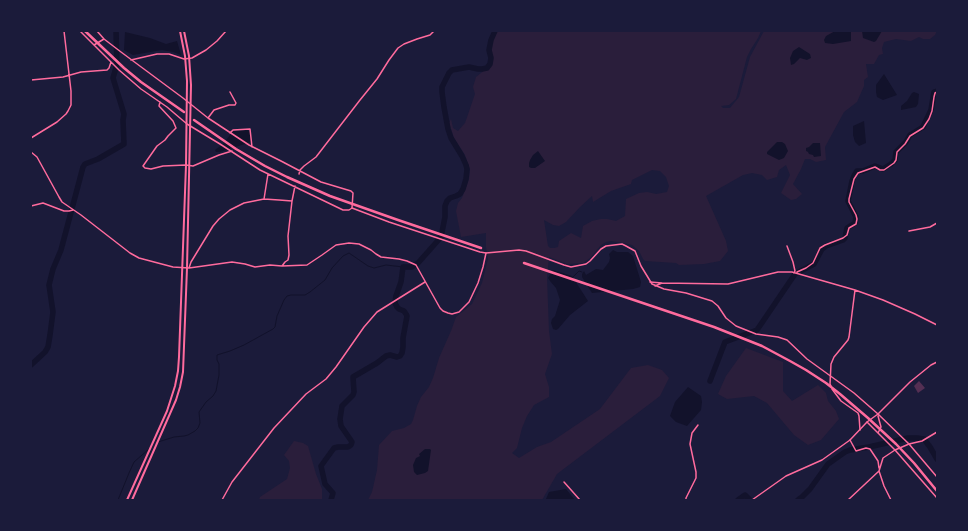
<!DOCTYPE html>
<html>
<head>
<meta charset="utf-8">
<style>
  body { margin:0 }
  #map { position:relative; width:968px; height:531px; overflow:hidden; background:#1b1b3a; font-family:"Sofia Sans Condensed",sans-serif }
  canvas { display:block }
  .frame { position:absolute; inset:0; border:32px solid #1b1b3a; pointer-events:none }
</style>
</head>
<body>
<div id="map">
<canvas width="968" height="531"></canvas>
<div class="frame"></div>
</div>
<script>
const context = document.querySelector('canvas').getContext('2d');
context.lineJoin = 'round';
function fillPath(path, color) { context.fillStyle = color; context.fill(path, 'evenodd'); }
const shape = rows => new Path2D(rows.map(r => 'M' + r).join(''));
function trace(path, color, width, dash) { context.strokeStyle = color; context.lineWidth = width; context.lineCap = dash ? 'butt' : 'round'; context.setLineDash(dash || []); context.stroke(path); }
const green = shape([
  [497,31,761,31,758,38,751,49,747,57,736,99,729,105,721,106,723,108,730,108,739,97,750,57,764,31,937,31,935,35,930,39,923,39,919,37,911,41,896,39,884,42,882,48,883,54,879,55,874,64,866,64,868,77,864,80,864,86,860,95,857,102,844,112,825,147,826,160,816,162,810,159,805,159,801,169,793,184,802,194,796,199,791,200,781,193,790,175,786,165,779,170,777,177,767,180,762,175,752,173,743,175,706,196,726,241,728,251,720,261,704,264,679,265,676,263,645,261,643,259,639,251,632,245,624,243,611,241,606,242,601,245,590,258,583,263,567,264,549,257,547,277,549,331,552,354,545,374,549,387,549,397,534,405,527,416,522,428,517,448,512,453,519,458,537,447,551,442,600,409,631,368,648,365,662,370,669,378,660,396,557,474,542,500,368,500,372,492,377,470,379,445,392,431,404,428,411,424,413,420,417,406,421,397,429,387,433,378,439,358,451,331,456,317,472,304,482,283,488,259,486,247,486,233,461,237,456,211,458,203,462,198,469,179,470,170,465,155,454,138,449,123,451,119,453,128,458,131,465,123,475,94,473,87,476,77,491,65,492,59,491,44],
  [652,170,660,171,666,177,669,186,667,192,656,194,647,192,639,193,626,199,625,216,616,221,607,219,601,219,592,221,583,226,581,238,571,233,559,241,558,247,554,248,550,248,548,246,544,220,553,225,559,226,566,222,580,207,592,196,593,202,611,191,631,184,632,180],
  [746,348,783,362,783,391,792,401,818,385,826,393,828,401,836,411,839,419,821,440,808,445,794,435,767,403,754,396,727,399,718,394,726,376],
  [294,441,303,443,308,446,316,474,322,489,322,500,259,500,260,497,287,479,290,468,289,461,284,455]
]);
const water = shape([
  [835,31,851,31,851,41,833,44,825,43,824,40,826,36],
  [862,31,882,31,876,41,874,42,863,38],
  [125,32,150,38,166,44,177,41,181,55,173,52,162,50,133,55,124,50],
  [799,47,810,54,811,58,807,60,800,58,794,64,791,65,790,58,793,51],
  [884,74,897,95,883,100,877,97,876,92,876,85],
  [914,92,919,94,918,104,916,107,901,110,901,106,907,101,912,93],
  [864,121,866,143,859,146,855,142,853,135,853,126],
  [248,130,250,132,251,142,220,152,216,152,215,150,223,144,233,131],
  [777,142,782,142,785,144,788,151,784,158,779,160,767,154,767,152],
  [813,143,820,143,821,156,814,157,813,155,809,154,808,152,806,151,806,148,809,147],
  [538,151,545,161,535,168,531,168,529,167,529,163,530,160,533,155],
  [613,250,617,252,628,252,633,256,641,282,640,287,633,289,592,293,582,277,582,274,584,271,586,275,596,269,603,270,609,262,610,258,609,254],
  [553,270,572,276,588,301,570,315,558,329,556,330,553,329,551,323,552,319,555,316,560,300,556,288,550,281,548,278],
  [688,387,701,396,702,402,701,410,687,426,676,422,670,416,675,402],
  [425,449,430,449,431,450,428,471,425,473,417,475,414,472,413,465,416,458,420,456,419,454],
  [566,489,575,500,546,500,546,499,549,492]
]);
const stream = shape([
  [573,277,579,271,582,272],
  [158,442,174,437,184,436,188,435,195,431,198,428,200,423,199,412,206,402,213,396,216,391,219,375,219,364,217,360,217,355,230,351,244,345,273,329,275,327,277,316,284,300,287,296,291,295,305,295,310,292,325,280,332,268,343,256,349,253,368,266,374,268,386,265,403,267],
  [118,500,129,473,134,462,149,449]
]);
const river = shape([
  [31,365,45,352,48,347,50,335,53,312,49,285,53,269,61,250,83,167,85,164,98,159,124,144,123,120,124,114,113,78,117,64,116,31],
  [710,381,725,342,757,330,795,274,814,264,822,249,826,246,843,240,845,238,847,228,855,223,856,217,848,201,852,181,854,176,857,171,863,171,875,166,883,169,891,164,895,160,896,152,906,142,910,135,923,127,931,110,934,92,937,91],
  [331,500,333,493,325,484,321,466,334,448,338,447,348,447,351,445,352,442,350,439,341,426,340,419,342,406,353,395,354,392,353,377,377,363,386,356,390,355,397,357,400,356,402,353,403,347,403,338,407,316,406,314,404,311,399,309,397,307,395,303,396,296,401,282,403,267,412,267,418,263,434,245,441,237,445,217,445,206,447,201,450,198,456,196,460,194,463,189,466,179,467,169,466,165,462,156,451,138,448,129,444,107,442,92,442,87,449,73,452,70,469,67,478,69,482,69,487,68,490,64,491,58,489,50,491,40,495,31],
  [738,500,745,495,750,500],
  [798,500,802,497,810,489,828,464,845,452,850,450,869,447,908,438,917,438,924,439,930,447,937,459]
]);
const building = shape([
  [919,381,925,388,918,393,914,386]
]);
const minor = shape([
  [80,31,119,70,141,89,167,107,187,124,220,144,260,170,343,210,349,210,352,208,353,193,351,191,321,182,281,161,249,145,208,118,183,98,121,52,104,39,97,31],
  [94,45,104,39],
  [131,60,157,54,169,54,184,59,192,58,206,50,217,41,226,31],
  [31,80,63,77,81,72,107,70,109,68,111,62],
  [160,102,159,106,173,121,176,128,168,136,165,140,157,146,143,166,145,168,151,169,163,166,186,165,193,166,219,155,232,151],
  [208,118,214,110,229,105,235,105,236,103,230,92],
  [230,133,233,130,250,129,252,147],
  [31,138,57,122,66,114,68,111,71,105,71,91,64,31],
  [31,152,37,157,59,197,62,202,81,215,130,253,139,258,173,267,189,268,232,262,245,264,255,267,270,265,282,266,307,265,322,255,336,245,349,243,359,244,371,250,376,254,381,257,399,259,407,261,416,265,440,308,443,311,448,313,452,314,459,312,469,302,478,283,483,267,486,253],
  [299,174,300,170,304,166,316,157,360,100,377,79,389,60,398,48,404,44,417,39,430,35,434,31],
  [264,199,268,174],
  [31,206,43,203,64,211,69,211,73,210],
  [909,231,930,227,937,223],
  [787,246,793,262,795,271,794,273],
  [282,266,285,262,288,260,289,255,288,236,292,201,295,186],
  [189,268,191,262,213,226,219,219,230,210,244,203,264,199,279,200,292,201],
  [797,272,806,268,813,263,820,248,825,245,843,238,847,235,849,228,856,224,857,219,856,215,849,202,849,199,854,179,858,173,875,167,880,170,884,170,894,163,896,160,897,152,905,144,910,136,923,128,929,119,932,111,934,97,935,93,937,92],
  [650,282,662,283,728,284,778,272,792,272,855,290,883,300,915,314,937,325],
  [655,286,662,283],
  [831,386,830,384,831,364,834,357,848,340,849,337,855,290],
  [832,389,841,401,858,413,859,416,860,430],
  [878,414,909,444,937,477],
  [867,422,895,450,937,498],
  [878,433,881,427,878,416],
  [850,440,856,451,866,448,870,449,878,461,879,468],
  [879,471,884,486,891,500],
  [564,482,580,500],
  [222,500,232,482,274,428,306,394,326,379,336,367,364,327,377,312,425,282],
  [686,500,686,498,696,478,696,472,690,444,692,433,698,425],
  [848,500,879,471,883,458,895,450,909,444,922,441,937,432]
]);
const tertiary = shape([
  [352,208,389,222,480,252,486,253,519,250,526,251,564,265,571,267,586,264,590,261,601,249,606,246,622,244,626,246,635,251,641,266,652,284,664,289,686,293,712,301,718,306,726,318,736,326,756,334,778,337,787,340,807,359,854,393,878,414],
  [752,500,786,476,822,460,850,440,867,422,878,414,910,382,931,365,937,362]
]);
const secondary = shape([
  [127,500,167,411,175,386,178,371,179,357,186,165,187,81,185,56,180,31],
  [132,500,176,400,180,387,183,372,187,268,191,85,189,56,184,31]
]);
const motorway = shape([
  [85,31,124,68,141,82,184,112],
  [194,120,236,149,265,166,287,177,330,196,398,220,481,248],
  [524,263,714,327,762,346,790,361,806,370,826,383,840,394,868,418,896,444,914,463,937,491]
]);
fillPath(green, '#2a1e3b');
fillPath(water, '#12122b');
trace(stream, '#12122b', 1);
trace(river, '#12122b', 5.5);
fillPath(building, '#542f53');
trace(minor, '#ff6b9d', 1.5);
trace(tertiary, '#ff6b9d', 1.5);
trace(secondary, '#ff6b9d', 2);
trace(motorway, '#ff6b9d', 2.5);
</script>
</body>
</html>
